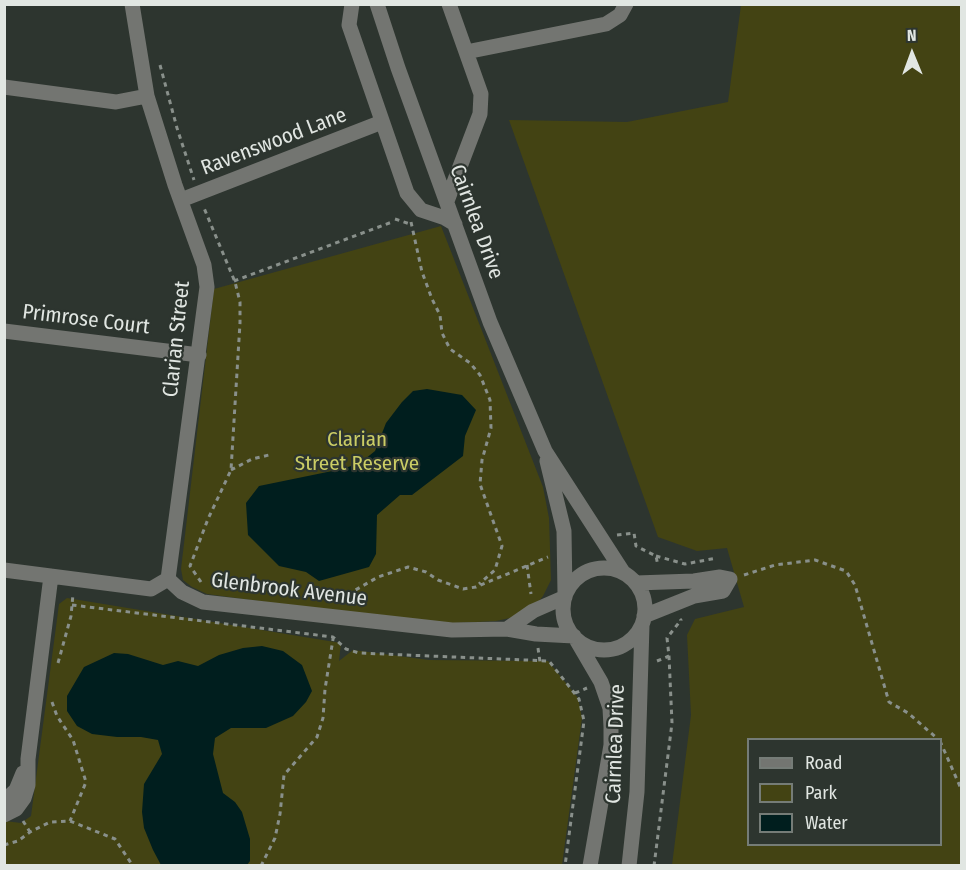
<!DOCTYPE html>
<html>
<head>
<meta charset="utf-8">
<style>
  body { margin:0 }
  #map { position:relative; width:966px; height:870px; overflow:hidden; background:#2d352f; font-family:"Fira Sans Condensed",sans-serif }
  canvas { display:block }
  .frame { position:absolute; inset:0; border:6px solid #e1e6e2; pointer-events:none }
  .legend { position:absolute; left:747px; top:738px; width:195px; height:108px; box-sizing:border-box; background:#2d352f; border:2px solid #757c77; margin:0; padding:8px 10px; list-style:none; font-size:18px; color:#e1e6e2 }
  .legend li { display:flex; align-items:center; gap:12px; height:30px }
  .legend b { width:30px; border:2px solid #757c77 }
  .north { position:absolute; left:882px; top:24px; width:60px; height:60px; -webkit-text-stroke:4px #2d352f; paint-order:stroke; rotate:359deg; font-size:16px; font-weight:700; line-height:24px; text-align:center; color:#e1e6e2 }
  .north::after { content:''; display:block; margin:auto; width:21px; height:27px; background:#e1e6e2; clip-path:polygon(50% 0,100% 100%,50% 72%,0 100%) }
</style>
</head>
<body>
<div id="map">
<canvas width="966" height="870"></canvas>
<div class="frame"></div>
<ul class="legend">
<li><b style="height:8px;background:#737571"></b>Road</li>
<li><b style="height:16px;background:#434313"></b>Park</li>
<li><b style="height:16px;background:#001e1e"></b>Water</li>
</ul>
<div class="north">N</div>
</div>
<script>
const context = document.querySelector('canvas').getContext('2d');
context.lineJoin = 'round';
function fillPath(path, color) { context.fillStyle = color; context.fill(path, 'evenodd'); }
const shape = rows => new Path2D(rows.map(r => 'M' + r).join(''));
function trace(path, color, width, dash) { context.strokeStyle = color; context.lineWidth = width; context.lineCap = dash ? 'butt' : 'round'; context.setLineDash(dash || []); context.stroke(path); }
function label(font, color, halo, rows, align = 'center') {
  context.font = font + ' "Fira Sans Condensed",sans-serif'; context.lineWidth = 4.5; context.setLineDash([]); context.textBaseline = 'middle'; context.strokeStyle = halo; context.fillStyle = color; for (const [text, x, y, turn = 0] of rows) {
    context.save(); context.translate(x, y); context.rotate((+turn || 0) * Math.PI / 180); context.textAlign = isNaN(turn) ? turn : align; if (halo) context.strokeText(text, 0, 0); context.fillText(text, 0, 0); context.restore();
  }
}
const green = shape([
  [741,5,961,5,961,865,672,865,691,715,687,635,695,619,744,607,727,548,697,551,658,537,509,120,627,122,728,102],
  [748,740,940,740,940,844,748,844],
  [441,226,543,487,549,518,551,580,543,596,535,606,519,616,496,621,455,623,413,622,207,594,192,587,183,580,181,569,214,289],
  [67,598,341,643,339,661,353,650,429,660,548,661,578,698,582,718,562,865,5,866,5,821,21,823,31,816,59,604]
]);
const water = shape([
  [427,389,462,395,476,410,465,436,463,456,412,495,400,495,377,515,376,554,369,567,319,581,306,572,279,566,248,535,246,503,259,486,342,469,360,463,375,451,386,423,402,402,413,391],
  [262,646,283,651,302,665,312,691,306,702,293,716,266,728,231,728,215,738,213,754,223,793,235,802,242,812,250,839,250,861,247,865,161,865,153,850,144,828,142,812,144,784,162,754,158,740,141,737,117,737,92,734,77,726,67,711,67,696,84,667,114,653,128,654,163,665,178,661,198,666,219,655,243,648]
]);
const path = shape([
  [160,65,177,128,194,180],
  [395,219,410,224],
  [411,222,422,272,432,299,440,315,442,333,450,349,470,363,480,375,490,400,491,428,482,460,480,484,502,546,495,570,479,584],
  [234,281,392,222],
  [231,470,252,459,269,455],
  [617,535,634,533,636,546,656,556,658,566],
  [656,556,685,564,717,558],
  [527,565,531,594],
  [744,575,775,565,815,560,846,571,855,585,889,702,908,713,939,740],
  [201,582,190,566,208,519,231,470,240,323,240,302,235,282,204,208],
  [341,600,345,596,378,577,408,567,426,572,438,580,463,589,476,587,548,557],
  [72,605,333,637,346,649,359,653,549,661,579,699,584,721,565,866],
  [538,648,540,662],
  [657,661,669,656],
  [58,663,71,616,73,594],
  [575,693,587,688],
  [52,702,57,716,73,740,86,782,70,821],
  [940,741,962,791],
  [23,821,30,832],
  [4,845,18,841,30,832,50,822,70,821,115,839,133,866],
  [261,866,275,838,280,814,284,775,317,737,323,718,325,689,334,633],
  [654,866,672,723,669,656,667,638,681,620,680,619]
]);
const minor = shape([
  [132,4,147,96,175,185,204,265,207,287,168,579],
  [352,4,349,25,407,193,421,210,445,218,455,224],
  [377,4,398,68,490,322,545,451,623,572],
  [466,52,606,24,620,15,626,4],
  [4,87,116,102,147,96],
  [181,200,382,122],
  [447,201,480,114,481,94,449,4],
  [4,331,199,355],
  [547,461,564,531,565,594],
  '563 609a41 41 0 1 1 82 0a41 41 0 1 1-82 0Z',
  [4,570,151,589,168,579,182,592,203,602,452,630,507,629,536,634,574,636],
  [636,583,694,581,720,577,730,579,723,591,694,596,644,616],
  [507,629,533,611,565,597],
  [577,641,601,682,610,708,611,727,611,745,590,866],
  [4,801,16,790,23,773],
  [4,815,16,809,24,798,28,785,28,759,51,576],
  [629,866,637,792,642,625]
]);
const streetNames = [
  ["Ravenswood Lane",274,142,-21],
  ["Cairnlea Drive",476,222,70],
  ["Primrose Court",86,320,7],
  ["Clarian Street",177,339,-84],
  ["Glenbrook Avenue",289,590,7],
  ["Cairnlea Drive",616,744,-88]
];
const parkNames = [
  ["Clarian",357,440],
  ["Street Reserve",357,464]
];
fillPath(green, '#434313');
fillPath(water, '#001e1e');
trace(path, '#89908b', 3, [4.5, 4.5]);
trace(minor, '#737571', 15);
label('21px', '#e1e6e2', '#2d352f', streetNames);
label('21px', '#cbcd65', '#2d352f', parkNames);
</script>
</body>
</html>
